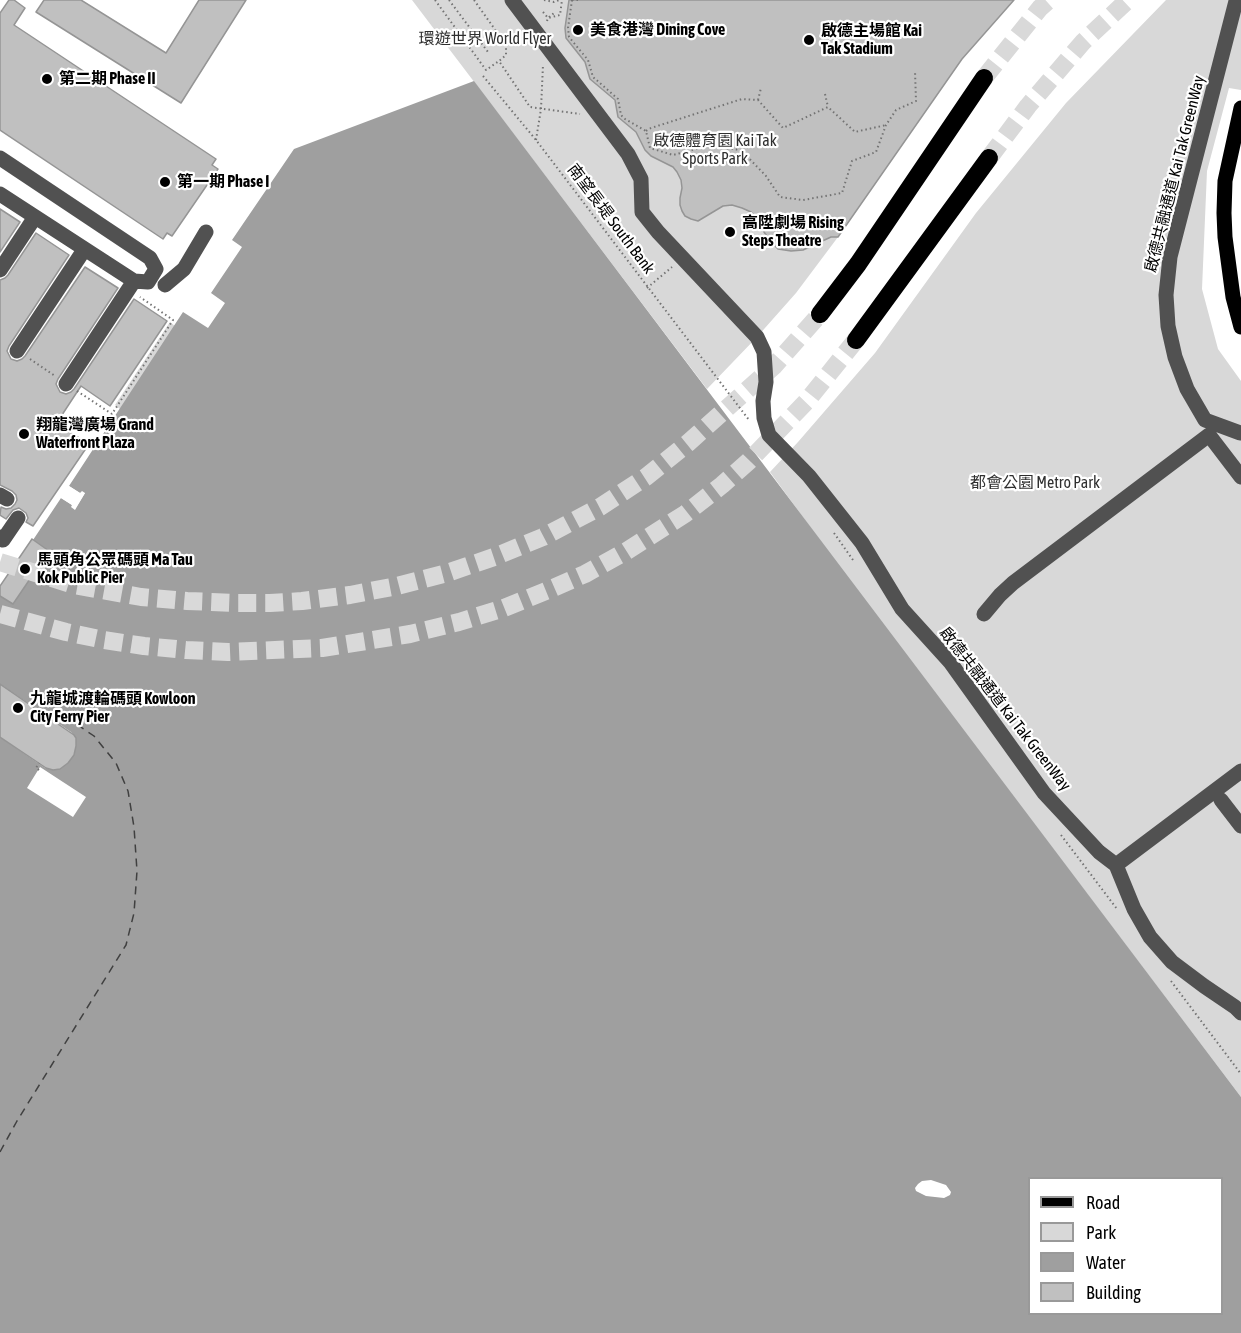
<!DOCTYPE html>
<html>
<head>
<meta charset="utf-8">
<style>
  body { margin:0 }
  #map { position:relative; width:1241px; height:1333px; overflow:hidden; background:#fff; font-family:"Asap Condensed",sans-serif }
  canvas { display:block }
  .legend { position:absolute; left:1028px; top:1177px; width:195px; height:138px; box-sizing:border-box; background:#fff; border:2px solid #999; margin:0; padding:8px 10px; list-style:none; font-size:18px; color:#000 }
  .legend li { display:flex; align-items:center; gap:12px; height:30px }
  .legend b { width:30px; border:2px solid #999 }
</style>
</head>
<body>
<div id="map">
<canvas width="1241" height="1333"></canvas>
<ul class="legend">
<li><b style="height:8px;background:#000"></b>Road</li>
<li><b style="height:16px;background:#d8d8d8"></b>Park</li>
<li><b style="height:16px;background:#9f9f9f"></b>Water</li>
<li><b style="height:16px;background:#c0c0c0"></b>Building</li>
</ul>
</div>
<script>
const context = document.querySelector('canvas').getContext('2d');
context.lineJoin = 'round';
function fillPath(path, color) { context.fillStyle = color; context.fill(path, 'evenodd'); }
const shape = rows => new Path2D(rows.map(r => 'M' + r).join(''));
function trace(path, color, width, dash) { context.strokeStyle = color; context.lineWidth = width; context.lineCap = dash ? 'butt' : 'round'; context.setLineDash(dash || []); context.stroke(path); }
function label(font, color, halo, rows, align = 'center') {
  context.font = font + ' "Asap Condensed","Noto Sans TC",sans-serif'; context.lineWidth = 4.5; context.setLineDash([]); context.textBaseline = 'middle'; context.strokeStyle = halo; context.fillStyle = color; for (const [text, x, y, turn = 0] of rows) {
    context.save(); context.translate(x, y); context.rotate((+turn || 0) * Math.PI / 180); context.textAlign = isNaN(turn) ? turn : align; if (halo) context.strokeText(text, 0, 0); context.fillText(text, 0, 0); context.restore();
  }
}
const green = shape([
  [412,0,1014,0,962,59,838,237,796,293,757,337,707,389],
  [1166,0,1241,0,1241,90,1229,88,1207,171,1202,289,1218,349,1241,381,1241,1097,835,561,770,472,798,442,875,353,976,213,1066,103],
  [170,322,175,326,120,409,115,405]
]);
const water = shape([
  [474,81,1241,1097,1241,1333,0,1333,0,737,45,768,53,770,60,769,68,763,73,755,76,746,76,738,71,732,0,684,0,596,13,604,49,551,33,540,61,498,72,505,75,509,85,493,80,493,69,486,183,312,208,328,225,303,211,293,242,247,232,240,294,149],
  [1030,1178,1222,1178,1222,1314,1030,1314],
  [931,1180,946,1185,951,1192,950,1195,944,1198,926,1196,916,1191,915,1188,918,1184,922,1181]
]);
const pier = shape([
  [69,486,80,493,82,491,85,493,75,510,71,507,72,505,61,498,63,495,75,504,80,496,67,488],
  [40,767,86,797,73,817,27,788]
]);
const ferry = shape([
  [0,1152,17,1121,126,945,134,913,137,871,134,827,128,791,116,763,94,736,35,696,30,704]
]);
const building = shape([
  [9,0,14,0,25,8,14,25,216,159,212,165,218,169,172,236,167,233,163,239,0,130,0,13,9,0],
  [44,0,81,0,166,53,199,0,246,0,181,103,36,12,44,0],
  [569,0,1014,0,962,59,838,237,831,237,803,250,791,251,778,249,771,242,764,232,763,222,751,212,742,208,732,205,723,206,698,221,691,219,685,216,682,211,680,205,680,198,682,188,681,180,677,172,673,167,651,156,645,150,636,132,618,117,615,100,590,79,585,62,566,38,565,28,569,0],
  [0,209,20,222,0,252,0,209],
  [36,233,69,255,9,346,7,351,11,359,17,361,22,359,25,356,85,267,118,288,58,379,56,384,60,392,66,394,71,392,74,389,134,299,167,321,110,406,81,386,56,424,89,444,33,526,26,522,28,518,26,513,19,508,13,510,6,519,0,515,1,507,6,509,11,508,15,504,17,500,16,495,12,491,0,485,0,280,5,278,8,275,36,233],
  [32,539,49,551,13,604,0,596,0,586,32,539],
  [0,684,74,735,76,738,76,746,74,755,68,763,60,769,53,770,46,768,0,737,0,684]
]);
const highwayTunnel = shape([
  [984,78,1040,8,1049,0],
  [989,158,1028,106,1083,42,1128,0],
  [0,562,74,585,141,597,187,601,238,603,270,603,302,601,350,595,397,586,447,573,494,557,543,537,600,507,646,477,688,443,774,366,820,314],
  [0,614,66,632,104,640,144,646,186,650,228,652,322,648,410,634,459,622,504,608,546,591,585,574,625,552,685,514,722,485,749,461,806,402,856,340]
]);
const path = shape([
  [435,0,486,70,499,61],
  [449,0,488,52],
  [474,0,506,45,506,55,499,61,530,107,580,114],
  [544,0,554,2,559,0],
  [572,0,568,28,569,37,588,60,593,77,618,99,621,115,625,119,646,131,650,148,673,155,707,146,741,150,766,176,780,197,803,200,842,193,852,161,876,152,886,125,896,110,916,101,915,71],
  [572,0,581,0],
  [543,12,548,18,554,13],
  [547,21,548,18,560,15,562,0],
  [483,76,536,140,749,420],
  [825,94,828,107],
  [758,100,761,88],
  [646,131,651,128,742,99,758,100,783,128,828,107,855,132,886,125],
  [536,140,541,109,543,65],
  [647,288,672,267],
  [30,359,55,376],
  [77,391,112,414,173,320,140,297],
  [834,533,853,560],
  [39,770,36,768,39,763],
  [1061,835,1117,909],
  [1171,981,1241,1074]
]);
const minor = shape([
  [512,0,628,154,641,179,642,212,658,232,757,337,764,352,766,382,763,401,764,418,769,435,809,476,862,543,902,609,950,662,1044,793,1099,852,1116,865,1134,909,1150,937,1172,962,1204,986,1235,1007,1241,1013],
  [1236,1,1170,257,1166,295,1168,326,1175,357,1187,389,1205,420,1240,433],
  [0,158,150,258,156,269,148,282,134,281,0,194],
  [0,270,35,217],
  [165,285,184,269,206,232],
  [17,351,84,250],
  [66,384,134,281],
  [0,495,7,499],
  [0,537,3,540,18,518],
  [984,614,1000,595,1013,583,1209,435,1241,477],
  [1221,800,1241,826],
  [1116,865,1241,771]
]);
const major = shape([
  [1241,108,1225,181,1224,213,1225,237,1233,297,1241,327]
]);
const highway = shape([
  [820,314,858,264,984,78],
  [856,340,989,158]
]);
const markers = [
  [578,30,6,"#000"],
  [809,40,6,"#000"],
  [47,79,6,"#000"],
  [165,182,6,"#000"],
  [730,232,6,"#000"],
  [24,434,6,"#000"],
  [25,569,6,"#000"],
  [18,708,6,"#000"]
];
const poiNames = [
  ["美食港灣 Dining Cove",590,30],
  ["啟德主場館 Kai",821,31],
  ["Tak Stadium",821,49],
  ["第二期 Phase II",59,79],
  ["第一期 Phase I",177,182],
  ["高陞劇場 Rising",742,223],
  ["Steps Theatre",742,241],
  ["翔龍灣廣場 Grand",36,425],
  ["Waterfront Plaza",36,443],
  ["馬頭角公眾碼頭 Ma Tau",37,560],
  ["Kok Public Pier",37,578],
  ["九龍城渡輪碼頭 Kowloon",30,699],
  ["City Ferry Pier",30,717]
];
const parkNames = [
  ["環遊世界 World Flyer",485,39],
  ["啟德體育園 Kai Tak",715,141],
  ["Sports Park",715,159],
  ["都會公園 Metro Park",1035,483]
];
const streetNames = [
  ["啟德共融通道 Kai Tak GreenWay",1175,174,-76],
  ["南望長堤 South Bank",611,219,53],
  ["啟德共融通道 Kai Tak GreenWay",1005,709,52]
];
fillPath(green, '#d8d8d8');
fillPath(water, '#9f9f9f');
fillPath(pier, '#fff');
trace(ferry, '#404040', 1.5, [8, 6]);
fillPath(building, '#c0c0c0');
trace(building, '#959595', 1.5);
trace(highwayTunnel, '#d9d9d9', 18, [18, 9]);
trace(path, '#737373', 2, [1.5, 3]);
trace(minor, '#515151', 15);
trace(major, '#000', 15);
trace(highway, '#000', 18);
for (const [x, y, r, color] of markers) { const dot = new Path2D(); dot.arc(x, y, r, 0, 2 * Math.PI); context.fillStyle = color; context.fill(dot); trace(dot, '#fff', 2); }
label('bold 16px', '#000', '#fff', poiNames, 'left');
label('16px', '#2f2f2f', '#fff', parkNames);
label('16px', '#000', '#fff', streetNames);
</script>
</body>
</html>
